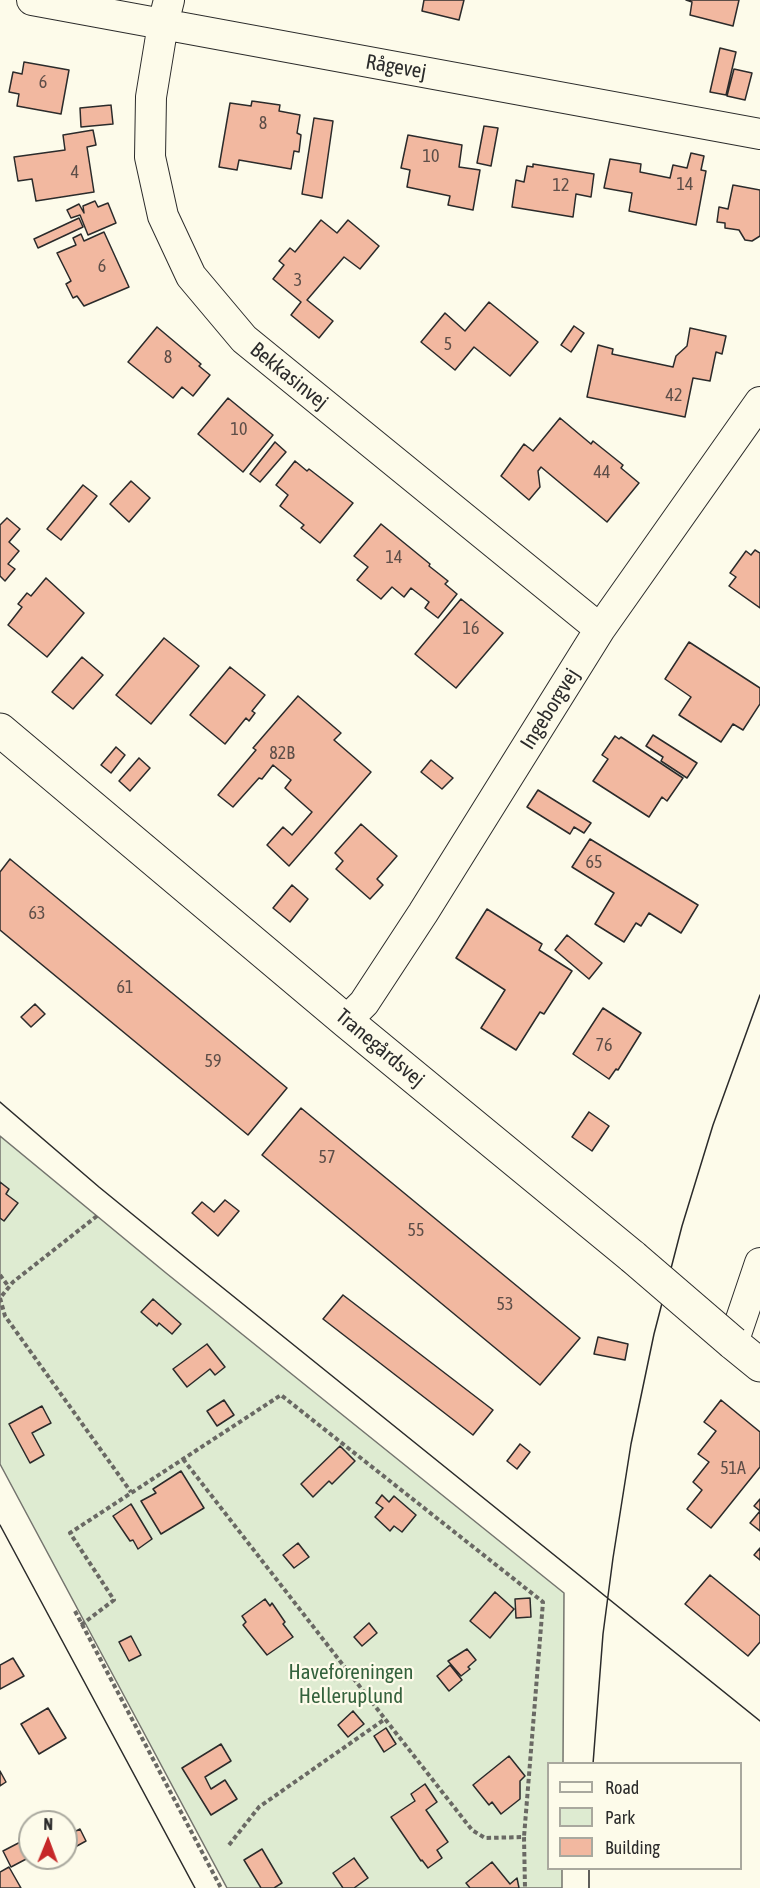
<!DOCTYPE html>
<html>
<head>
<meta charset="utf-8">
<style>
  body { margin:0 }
  #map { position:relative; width:760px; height:1888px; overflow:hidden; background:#fdfbea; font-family:"Asap Condensed",sans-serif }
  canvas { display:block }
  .legend { position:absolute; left:547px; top:1762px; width:195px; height:108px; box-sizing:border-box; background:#fdfbea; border:2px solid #a9a89e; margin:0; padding:8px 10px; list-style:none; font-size:18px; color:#2b2b2b }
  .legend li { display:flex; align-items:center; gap:12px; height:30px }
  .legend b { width:30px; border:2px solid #a9a89e }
  .north { position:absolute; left:18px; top:1810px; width:60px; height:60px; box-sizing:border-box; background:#fdfbea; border:2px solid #a9a89e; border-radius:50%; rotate:1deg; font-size:16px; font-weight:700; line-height:24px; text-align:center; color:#2b2b2b }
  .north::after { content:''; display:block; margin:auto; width:21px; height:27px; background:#c62828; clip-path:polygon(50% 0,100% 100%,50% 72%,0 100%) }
</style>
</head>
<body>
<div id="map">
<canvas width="760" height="1888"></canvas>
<ul class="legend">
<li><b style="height:8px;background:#fdfbea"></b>Road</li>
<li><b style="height:16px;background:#deebd1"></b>Park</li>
<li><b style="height:16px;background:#f2b8a0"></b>Building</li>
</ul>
<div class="north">N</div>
</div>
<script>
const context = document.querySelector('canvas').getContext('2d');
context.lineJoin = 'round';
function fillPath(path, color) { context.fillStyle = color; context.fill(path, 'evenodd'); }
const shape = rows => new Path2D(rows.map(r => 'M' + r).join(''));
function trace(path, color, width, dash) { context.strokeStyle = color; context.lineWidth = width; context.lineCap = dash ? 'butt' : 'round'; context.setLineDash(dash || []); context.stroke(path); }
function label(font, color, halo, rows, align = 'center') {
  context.font = font + ' "Asap Condensed",sans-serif'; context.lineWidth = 4.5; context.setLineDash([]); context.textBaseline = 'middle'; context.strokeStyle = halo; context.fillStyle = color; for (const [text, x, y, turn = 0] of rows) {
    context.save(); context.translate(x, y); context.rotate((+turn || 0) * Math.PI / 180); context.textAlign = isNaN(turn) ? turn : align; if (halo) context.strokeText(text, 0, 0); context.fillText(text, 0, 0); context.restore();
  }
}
const green = shape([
  [0,1136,166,1273,564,1593,563,1763,548,1764,548,1868,562,1869,562,1888,227,1888,0,1464,0,1136]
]);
const building = shape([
  [424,0,464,0,459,20,422,11,424,0],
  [686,0,739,0,733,26,690,15,692,2,686,0],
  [720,48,736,52,726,95,710,92,720,48],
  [24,62,69,70,61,114,17,106,19,94,9,92,13,72,22,74,24,62],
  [734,69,752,73,745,100,727,96,734,69],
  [252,101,280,105,279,111,300,115,297,133,301,135,299,152,294,151,291,169,239,160,237,170,219,167,230,103,251,106,252,101],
  [111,105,113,124,81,127,80,108,111,105],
  [314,118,333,121,322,198,302,194,314,118],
  [484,126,498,128,491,166,477,163,484,126],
  [93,130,96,145,87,147,94,192,36,201,32,179,18,181,14,157,65,150,63,135,93,130],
  [408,135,462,145,459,167,480,170,473,210,448,205,450,196,407,187,410,170,401,168,408,135],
  [691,153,704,156,701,170,706,171,696,225,629,211,632,193,604,188,610,159,641,164,640,172,670,178,673,165,687,168,691,153],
  [533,164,594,174,591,197,576,194,573,217,512,207,516,180,524,182,527,166,533,167,533,164],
  [733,185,760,190,760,236,752,241,745,240,739,230,725,228,725,223,717,222,719,207,728,209,733,185],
  [95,201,98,207,108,203,116,223,88,235,80,215,71,218,67,210,79,204,84,213,83,206,95,201],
  [79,218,83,227,38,248,34,239,79,218],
  [321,220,337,233,348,220,379,246,360,269,344,257,307,300,333,321,319,338,291,315,301,302,273,279,284,265,279,261,290,248,295,252,321,220],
  [104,232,129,287,84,306,77,296,73,298,66,284,71,281,57,253,76,245,73,238,81,234,84,241,104,232],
  [489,302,538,342,510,376,474,347,455,370,421,342,445,313,465,331,489,302],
  [574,326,584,333,571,352,561,345,574,326],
  [157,327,201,364,199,366,210,375,193,396,182,387,173,398,128,362,157,327],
  [690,328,726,336,722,354,716,352,710,381,693,378,685,417,587,397,598,345,613,349,612,354,673,367,676,356,687,346,690,328],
  [228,398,273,435,243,472,198,434,228,398],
  [560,418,591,444,593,441,623,465,621,468,639,483,607,522,541,467,538,471,540,487,529,500,501,476,524,444,533,451,560,418],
  [275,442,286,452,260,482,250,474,275,442],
  [295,461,307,471,309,469,353,503,320,543,301,528,304,525,280,506,288,495,276,485,295,461],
  [131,481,150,498,129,522,110,504,131,481],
  [83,485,97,496,61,540,47,529,83,485],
  [7,518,20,529,9,542,19,551,8,564,15,569,5,581,0,576,0,525,7,518],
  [381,524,430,564,429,566,448,581,445,584,457,594,438,618,425,608,429,602,411,588,404,597,392,587,381,599,357,580,368,567,354,556,381,524],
  [755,550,760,553,760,608,729,586,736,577,730,573,746,551,751,555,755,550],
  [46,578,84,613,47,657,8,625,22,607,18,604,27,593,31,596,46,578],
  [461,599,503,633,456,688,415,654,461,599],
  [164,638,199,666,151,724,116,695,164,638],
  [689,642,760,688,760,704,743,730,733,724,721,742,679,715,691,697,665,679,689,642],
  [82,657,103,675,73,709,52,692,82,657],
  [230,667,265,695,252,711,255,713,249,721,246,718,225,744,190,715,230,667],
  [298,696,341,733,334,740,371,772,289,866,267,845,283,827,292,835,312,812,285,788,291,780,273,765,262,779,259,778,233,807,218,795,256,750,253,748,298,696],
  [653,735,697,763,687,778,661,761,663,757,646,746,653,735],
  [615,736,619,739,621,737,683,778,667,801,662,797,649,817,593,781,608,759,602,755,615,736],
  [116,747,125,755,111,773,101,765,116,747],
  [139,758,150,768,130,791,119,781,139,758],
  [431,760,453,778,442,789,421,772,431,760],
  [538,790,591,823,584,833,574,827,570,834,527,807,538,790],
  [361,824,397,856,377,879,383,885,370,899,336,869,343,861,335,853,361,824],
  [590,839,698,905,681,933,649,913,641,926,636,923,624,942,595,924,614,893,572,867,590,839],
  [10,859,287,1088,248,1135,0,930,0,872,10,859],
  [292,885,308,899,290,922,273,908,292,885],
  [487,909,542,944,539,950,572,971,544,1014,540,1012,516,1050,481,1028,505,990,456,958,487,909],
  [567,935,602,963,589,979,555,950,567,935],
  [35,1004,45,1014,31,1027,21,1017,35,1004],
  [603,1008,641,1033,618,1070,616,1069,609,1079,573,1054,603,1008],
  [301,1108,580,1338,540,1385,262,1155,301,1108],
  [589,1112,609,1126,592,1151,572,1137,589,1112],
  [0,1182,9,1189,6,1194,18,1203,4,1221,0,1218,0,1182],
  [225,1200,239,1211,218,1236,192,1213,202,1202,214,1212,225,1200],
  [343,1295,493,1410,473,1435,323,1319,343,1295],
  [153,1299,181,1324,172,1334,159,1323,157,1326,141,1312,153,1299],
  [598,1337,628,1344,625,1360,594,1354,598,1337],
  [207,1344,225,1367,215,1375,210,1369,187,1387,173,1369,207,1344],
  [224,1400,234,1415,217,1426,207,1411,224,1400],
  [721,1400,760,1432,760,1467,711,1528,687,1509,702,1490,693,1482,709,1462,698,1454,716,1431,704,1422,721,1400],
  [42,1406,51,1423,32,1433,44,1455,30,1463,9,1424,42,1406],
  [520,1444,530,1452,517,1469,507,1461,520,1444],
  [340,1446,355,1461,332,1484,329,1481,313,1497,301,1484,340,1446],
  [181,1471,204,1508,161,1534,141,1501,156,1493,153,1489,181,1471],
  [382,1495,389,1502,394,1496,416,1515,402,1532,394,1526,390,1531,375,1517,383,1508,376,1503,382,1495],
  [760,1499,760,1531,750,1523,760,1511,754,1506,760,1499],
  [131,1504,152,1539,138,1549,133,1540,130,1541,113,1516,131,1504],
  [298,1543,309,1557,294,1568,283,1555,298,1543],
  [760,1548,760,1560,754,1555,760,1548],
  [710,1575,760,1616,760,1642,748,1656,685,1604,710,1575],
  [495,1592,514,1609,490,1638,470,1621,495,1592],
  [530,1598,531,1617,516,1618,515,1599,530,1598],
  [265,1599,270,1606,272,1603,285,1622,283,1624,293,1637,267,1655,243,1625,246,1622,242,1616,265,1599],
  [369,1623,377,1633,362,1646,354,1637,369,1623],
  [131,1636,141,1655,129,1661,119,1642,131,1636],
  [467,1649,476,1660,468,1667,470,1669,461,1676,448,1661,467,1649],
  [13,1658,24,1676,0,1689,0,1665,13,1658],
  [450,1665,462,1680,449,1691,437,1676,450,1665],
  [48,1708,66,1738,39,1754,21,1724,48,1708],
  [353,1711,364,1724,348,1737,338,1725,353,1711],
  [386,1728,396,1744,384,1752,374,1736,386,1728],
  [221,1744,231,1761,205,1777,211,1789,225,1780,237,1799,211,1815,182,1768,221,1744],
  [509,1756,525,1776,520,1781,520,1799,501,1814,492,1802,489,1805,473,1785,509,1756],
  [0,1771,6,1782,0,1786,0,1771],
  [425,1784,437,1802,426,1810,448,1842,437,1850,442,1858,428,1868,422,1860,421,1861,391,1817,415,1801,411,1794,425,1784],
  [80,1829,86,1841,66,1852,66,1836,80,1829],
  [30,1837,30,1857,11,1867,3,1851,30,1837],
  [262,1849,282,1883,274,1888,261,1888,244,1860,262,1849],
  [354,1858,368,1878,354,1888,343,1888,333,1873,354,1858],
  [492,1862,510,1884,517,1878,519,1888,470,1888,466,1883,492,1862],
  [9,1867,21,1888,0,1888,0,1872,9,1867]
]);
const path = shape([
  [97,1216,13,1282,0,1298,5,1316,131,1492],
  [0,1275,9,1287],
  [183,1459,385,1719],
  [75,1611,221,1888],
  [81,1625,114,1600,70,1533,281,1395,543,1602,524,1837],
  [229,1845,259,1807,385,1719,472,1830,485,1838,524,1837,525,1888]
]);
const minor = shape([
  [32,0,760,134],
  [169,0,163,24,151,97,150,157,163,216,191,276,244,339,600,629],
  [346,1021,364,1003,423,913,600,629,760,402],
  [733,1343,760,1263]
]);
const tertiary = shape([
  [0,730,346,1021,633,1257],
  [733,1343,760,1365]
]);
const tram = shape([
  [0,1102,99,1187,197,1267,760,1721],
  [0,1525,195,1888],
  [593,1764,603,1634,613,1558,631,1444,654,1334,682,1226,713,1125,760,995],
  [589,1888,589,1868]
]);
const tertiaryBridge = shape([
  [633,1257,733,1343]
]);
const numberNames = [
  ["6",43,82],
  ["8",263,123],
  ["10",431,156],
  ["4",75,172],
  ["14",685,184],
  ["12",561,185],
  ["6",102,266],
  ["3",298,280],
  ["5",448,344],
  ["8",168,357],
  ["42",674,395],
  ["10",239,429],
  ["44",602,472],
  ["14",394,557],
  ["16",471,628],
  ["82B",282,753],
  ["65",594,862],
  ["63",37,913],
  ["61",125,987],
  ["76",604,1045],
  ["59",213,1061],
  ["57",327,1157],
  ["55",416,1230],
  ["53",505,1304],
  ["51A",733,1468]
];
const streetNames = [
  ["Rågevej",396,67,10],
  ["Bekkasinvej",289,376,39],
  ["Ingeborgvej",550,709,-58],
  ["Tranegårdsvej",380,1048,40]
];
const parkNames = [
  ["Haveforeningen",351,1672],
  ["Helleruplund",351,1696]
];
fillPath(green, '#deebd1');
trace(green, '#74746e', 1.5);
fillPath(building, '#f2b8a0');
trace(building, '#2b2b2b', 1.5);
trace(minor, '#2b2b2b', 32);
trace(tertiary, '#2b2b2b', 35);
trace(path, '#6a6964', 4, [4.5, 3]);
trace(minor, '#fdfbea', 30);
trace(tertiary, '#fdfbea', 33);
trace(tram, '#2b2b2b', 1.5);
trace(tertiaryBridge, '#2b2b2b', 35, []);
trace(tertiaryBridge, '#fdfbea', 33);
label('18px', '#5d4e48', null, numberNames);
label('21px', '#2b2b2b', '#fdfbea', streetNames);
label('21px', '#34623c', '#fdfbea', parkNames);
</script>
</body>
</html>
